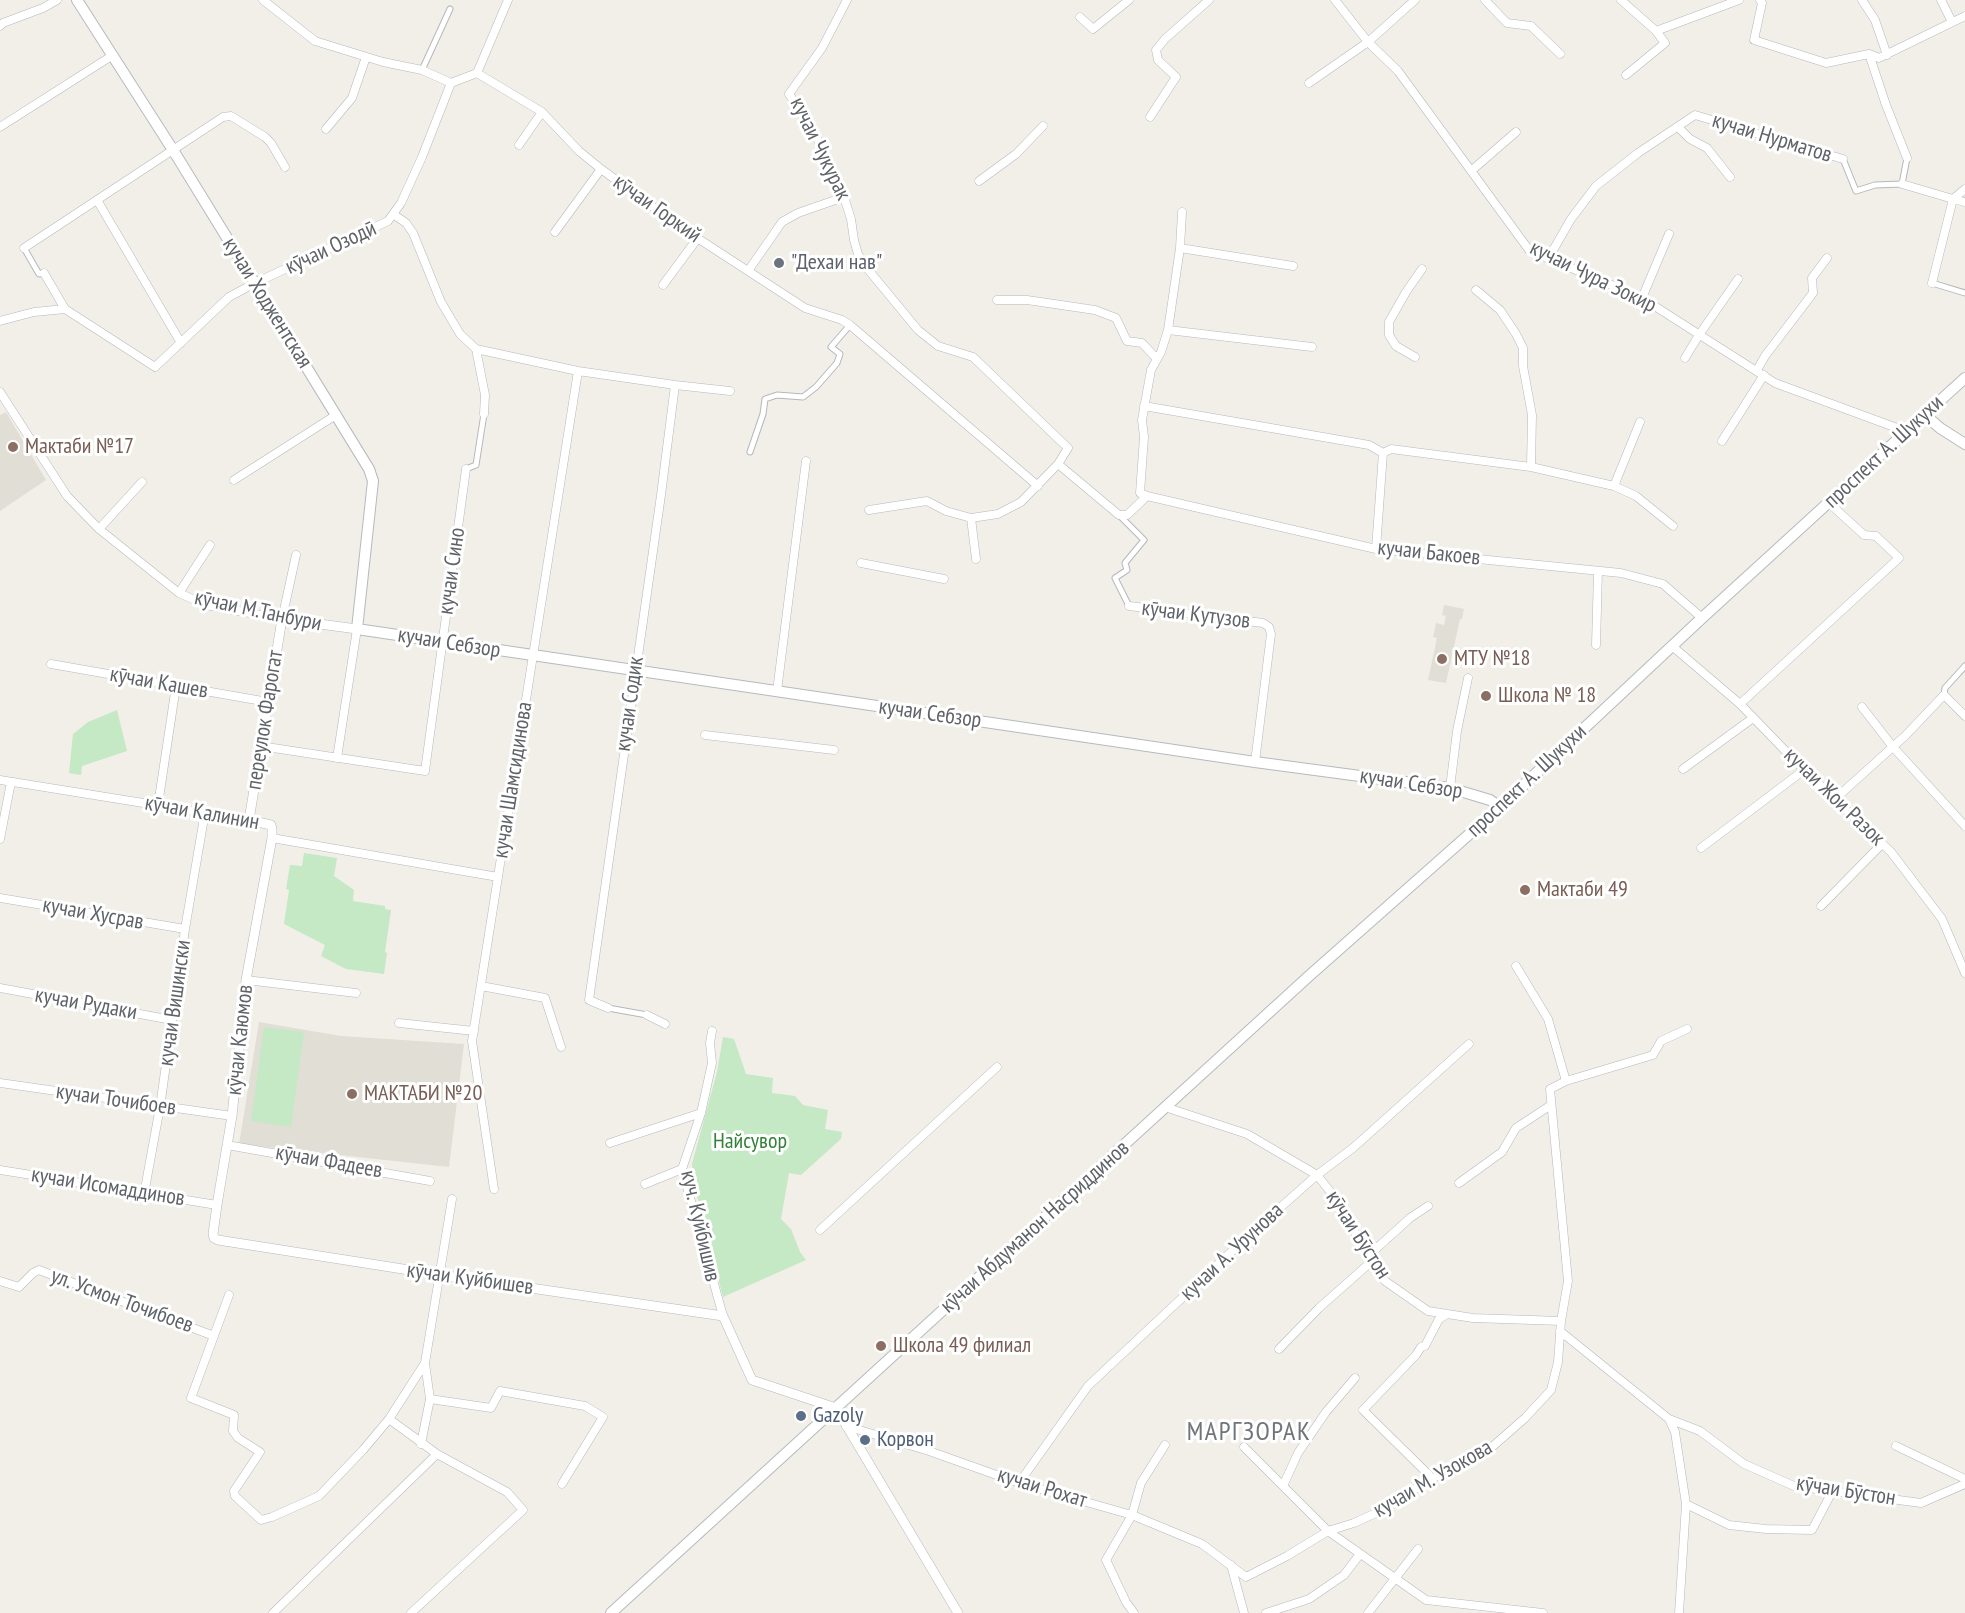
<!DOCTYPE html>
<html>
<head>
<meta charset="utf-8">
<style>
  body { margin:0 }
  canvas { display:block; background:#f1efe8 }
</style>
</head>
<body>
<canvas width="1965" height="1613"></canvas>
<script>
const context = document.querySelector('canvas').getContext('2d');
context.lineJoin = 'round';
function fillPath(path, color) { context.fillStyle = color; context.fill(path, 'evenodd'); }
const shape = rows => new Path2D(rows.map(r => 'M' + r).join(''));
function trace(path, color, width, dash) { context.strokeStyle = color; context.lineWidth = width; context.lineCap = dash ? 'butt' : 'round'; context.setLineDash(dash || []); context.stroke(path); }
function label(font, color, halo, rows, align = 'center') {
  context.font = font + ' "PT Sans Narrow",sans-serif'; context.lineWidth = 6; context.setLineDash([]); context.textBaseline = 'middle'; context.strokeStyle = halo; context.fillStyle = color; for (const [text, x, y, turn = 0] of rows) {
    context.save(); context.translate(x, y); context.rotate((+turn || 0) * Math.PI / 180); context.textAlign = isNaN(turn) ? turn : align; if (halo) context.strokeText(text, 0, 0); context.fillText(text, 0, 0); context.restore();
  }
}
const education = shape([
  [6,412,46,480,0,511,0,415],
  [1444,605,1464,609,1462,619,1460,619,1446,683,1428,680,1437,638,1433,637,1436,623,1444,625,1446,616,1442,615],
  [259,1022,341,1036,464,1044,449,1167,239,1144]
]);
const green = shape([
  [117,710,127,751,82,766,81,775,69,773,73,734,88,722],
  [304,853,337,858,334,876,354,890,353,901,385,906,385,909,391,910,385,952,387,953,384,974,346,969,321,956,325,945,284,924,289,890,286,889,290,865,302,866],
  [264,1027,304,1032,291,1127,251,1121],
  [723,1037,734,1039,746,1074,773,1078,772,1093,795,1096,803,1105,828,1110,825,1129,842,1132,841,1139,801,1175,789,1173,781,1219,791,1229,800,1252,806,1260,723,1297,694,1184,692,1164,717,1072]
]);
const pedestrian = shape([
  [422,70,450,9],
  [1843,159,1856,191,1875,185,1902,184,1907,158],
  [24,248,39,274,44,273],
  [1932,283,1965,293],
  [750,452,763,414,765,399,777,395,803,397,816,387,837,363,840,354,831,347,850,325],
  [466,469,476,465,484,414],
  [1119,515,1144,540,1125,563,1127,570,1115,578,1129,606],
  [1944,695,1945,688,1965,666],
  [608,1008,647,1015]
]);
const minor = shape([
  [263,0,315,41,383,62,422,70,451,83],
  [847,0,822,48,789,94,812,127,844,197,851,219,854,240,858,254,866,267,918,330,938,346,973,357,1068,448,1058,464],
  [1335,0,1368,42,1398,71,1529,250,1642,298,1775,383,1897,428,1904,433],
  [1485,0,1507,23,1531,26,1560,54],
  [1621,0,1656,31,1739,0],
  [1760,0,1762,3,1754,40,1826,63,1869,54,1879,58,1965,16],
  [1862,0,1875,20,1887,55],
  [1941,0,1952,22],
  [1080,17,1093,29,1129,0],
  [0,26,3,23,43,8,57,0],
  [1869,54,1886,105,1907,158],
  [477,73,542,112,579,151,601,169,685,230,805,308,842,320,850,325,1038,486],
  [1626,75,1665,43,1656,31],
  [1309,83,1368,42,1415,0],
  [1150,117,1176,77,1158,60,1156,50,1165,39,1209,0],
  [0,127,113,55],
  [1678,127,1690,139,1707,148,1730,177],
  [326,129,352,98,366,57],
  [519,145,542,112],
  [1471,171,1516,132],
  [979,181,1016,154,1043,126],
  [1902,184,1953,199,1932,283],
  [1953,199,1965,189],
  [1953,199,1965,202],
  [97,200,181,343],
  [1182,212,1180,248,1168,330,1161,352,1151,370,1142,420,1144,437,1140,493,1147,496,1376,549,1621,573,1663,584,1702,618],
  [393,214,406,223,413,233,441,302,460,334,476,349,578,371,675,385],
  [555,232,601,169],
  [24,248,223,117,231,116,265,137,271,143,285,167],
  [1180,248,1293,266],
  [1548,259,1571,219,1596,186,1638,153,1695,115,1843,159],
  [748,271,782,222,798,213,844,197],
  [44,273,65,309],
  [663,285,697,239],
  [1476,290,1500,310,1516,334,1523,348,1523,366,1532,415,1531,467],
  [1642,298,1669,234],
  [997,300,1027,300,1095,310,1116,318,1127,341,1142,343,1157,359],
  [0,321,34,312,65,309,155,367,229,297,255,283,388,221,401,203,422,157,451,83,477,73,508,0],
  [1168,330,1312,347],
  [476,349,485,395,484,414],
  [1415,357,1396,346,1389,335,1389,322,1406,292,1422,269],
  [1685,358,1699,335,1738,279],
  [1757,370,1765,356,1813,293,1812,278,1827,258],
  [0,392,67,496,99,529,179,593,206,605,282,619,296,555],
  [1144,406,1369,445,1383,453,1391,449,1531,467,1614,486,1636,496,1673,526],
  [1722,441,1764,375],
  [234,480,336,415],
  [1614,486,1640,422],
  [869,510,927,501,946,511,971,518,998,514,1021,502,1058,464,1119,515,1127,515,1147,496],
  [971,518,976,559],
  [99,529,142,482],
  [1376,549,1383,453],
  [861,563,944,579],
  [179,593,210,545],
  [1129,606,1263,623,1269,627,1271,634,1255,762],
  [1596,645,1598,571],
  [1672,646,1740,704,1804,770,1891,852,1942,919,1965,973],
  [51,664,268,702],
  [777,691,806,461],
  [1740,704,1899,558,1876,536,1864,535,1829,503],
  [1862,707,1893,747,1965,826],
  [705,735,834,750],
  [260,746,425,771,466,469],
  [337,758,357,629],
  [1683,769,1753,718],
  [0,780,249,820],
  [1450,788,1457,731,1468,678],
  [1835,799,1906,735,1944,695,1965,716],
  [158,805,176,686],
  [272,838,498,877],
  [0,839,11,782],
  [1701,848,1804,770],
  [0,898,185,929],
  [1821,906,1882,844],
  [1516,966,1548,1019,1566,1081],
  [246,980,356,993],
  [481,986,545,998,561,1047],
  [0,988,172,1020],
  [608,1008,589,1000,661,495,675,385,730,391],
  [647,1015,665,1024],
  [399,1023,474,1031],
  [712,1031,710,1043,712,1063,701,1113,682,1169,723,1316],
  [0,1083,232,1116],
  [1165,1107,1247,1134,1317,1175,1337,1200,1368,1256,1385,1281,1428,1311,1473,1318,1561,1321],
  [610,1143,701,1113],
  [227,1145,430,1181],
  [0,1170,217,1205],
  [1459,1183,1502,1152,1516,1128,1551,1105],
  [645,1184,682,1169],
  [494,1189,472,1041,578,371],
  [144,1194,160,1107,185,929,205,812],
  [820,1230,997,1067],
  [1368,1256,1410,1218,1428,1206],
  [0,1281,19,1287,33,1273,39,1270,214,1336],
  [229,1295,191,1398,234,1415,233,1431,238,1438,260,1452,234,1491,235,1496,261,1520,272,1517,319,1496,363,1450,389,1419,425,1363,452,1199],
  [1560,1331,1669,1419,1675,1432,1686,1504,1679,1613],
  [1279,1349,1319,1308,1371,1262],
  [430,1399,491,1408,500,1391,585,1406,603,1417,562,1484],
  [389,1419,437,1454,507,1492,523,1510,411,1613],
  [1669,1419,1700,1431,1744,1464,1794,1486,1921,1503,1965,1484],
  [846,1426,929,1451,1019,1483,1132,1515,1202,1544,1246,1577,1287,1556,1328,1531,1354,1523,1378,1512,1426,1482,1492,1447,1525,1418,1551,1390,1558,1362,1561,1321,1568,1281,1550,1089,1566,1081,1653,1055,1661,1041,1687,1029],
  [421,1444,430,1399,425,1363],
  [1896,1446,1965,1479],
  [1244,1447,1328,1531,1426,1600,1543,1613],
  [1433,1479,1363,1410,1416,1355,1421,1347,1425,1346,1439,1319,1447,1314],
  [1019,1483,1088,1386,1247,1237,1317,1175,1353,1148,1469,1044],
  [1283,1486,1298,1453,1326,1412,1355,1378],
  [1686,1504,1729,1525,1766,1529,1812,1530,1833,1490],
  [1231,1565,1244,1613],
  [273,1613,437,1454],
  [1134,1613,1126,1602,1106,1560,1132,1515,1141,1483,1165,1445],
  [1266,1613,1309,1599,1344,1575,1360,1554],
  [1368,1613,1418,1549]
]);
const tertiary = shape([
  [357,629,282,619,249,820,271,825,272,829,272,838,246,980,232,1116,217,1205,213,1234,214,1238,218,1240,441,1275,723,1316,752,1380,836,1408,958,1613]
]);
const secondary = shape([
  [77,0,173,150,369,469,373,481,357,629,1255,762,1450,788,1490,800,1500,807],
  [1924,414,1940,428,1965,444],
  [611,1613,1309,976,1500,807,1702,618,1965,378]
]);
const markers = [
  [779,263,6,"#6b7280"],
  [13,447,6,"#8d6e63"],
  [1442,659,6,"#8d6e63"],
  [1486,696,6,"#8d6e63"],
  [1525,890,6,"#8d6e63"],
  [352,1094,6,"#8d6e63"],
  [881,1346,6,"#8d6e63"],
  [801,1416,6,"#5c6f8a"],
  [865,1440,6,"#5c6f8a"]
];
const streetNames = [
  ["кучаи Нурматов",1772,138,17],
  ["кучаи Чукурак",820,149,64],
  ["кӯчаи Горкий",657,209,35],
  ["кӯчаи Озодӣ",331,248,-25],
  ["кучаи Чура Зокир",1593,277,26],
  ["кучаи Ходжентская",267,303,58],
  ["проспект А. Шукухи",1884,452,-43],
  ["кучаи Бакоев",1429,553,6],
  ["кучаи Сино",452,571,-82],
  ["кӯчаи М.Танбури",258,611,12],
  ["кӯчаи Кутузов",1196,615,7],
  ["кучаи Себзор",449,643,9],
  ["кӯчаи Кашев",159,683,10],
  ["кучаи Содик",630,704,-82],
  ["кучаи Себзор",930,714,8],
  ["переулок Фарогат",265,720,-81],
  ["кучаи Шамсидинова",513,780,-81],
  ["проспект А. Шукухи",1527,781,-43],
  ["кучаи Себзор",1411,784,9],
  ["кучаи Жои Разок",1834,797,44],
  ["кӯчаи Калинин",202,813,10],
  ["кучаи Хусрав",93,914,10],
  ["кучаи Вишински",175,1003,-82],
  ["кучаи Рудаки",86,1004,10],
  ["кӯчаи Каюмов",240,1040,-84],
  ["кучаи Точибоев",116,1100,8],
  ["кӯчаи Фадеев",329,1162,10],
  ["кучаи Исомаддинов",108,1187,9],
  ["куч. Куйбишив",700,1226,77],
  ["кӯчаи Абдуманон Насриддинов",1035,1227,-42],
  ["кӯчаи Бӯстон",1358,1235,57],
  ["кучаи А. Урунова",1232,1252,-43],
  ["кӯчаи Куйбишев",470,1279,8],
  ["ул. Усмон Точибоев",122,1301,20],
  ["кучаи М. Узокова",1433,1479,-30],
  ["кучаи Рохат",1042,1488,17],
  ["кӯчаи Бӯстон",1846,1491,9]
];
const worshipNames = [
  ["\"Дехаи нав\"",791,263]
];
const educationNames = [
  ["Мактаби №17",25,447],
  ["МТУ №18",1454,659],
  ["Школа № 18",1498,696],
  ["Мактаби 49",1537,890],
  ["МАКТАБИ №20",364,1094],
  ["Школа 49 филиал",893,1346]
];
const parkNames = [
  ["Найсувор",750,1142]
];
const serviceNames = [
  ["Gazoly",813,1416],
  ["Корвон",877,1440]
];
const quarterNames = [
  ["МАРГЗОРАК",1249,1433]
];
fillPath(education, '#e1ded6');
fillPath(green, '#c5e8c5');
trace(pedestrian, '#b5b8bc', 7);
trace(minor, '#b5b8bc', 9);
trace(tertiary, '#b5b8bc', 10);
trace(secondary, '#b6babf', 12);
trace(pedestrian, '#fff', 5);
trace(minor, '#fff', 8);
trace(tertiary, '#fff', 9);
trace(secondary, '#fff', 10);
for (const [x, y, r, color] of markers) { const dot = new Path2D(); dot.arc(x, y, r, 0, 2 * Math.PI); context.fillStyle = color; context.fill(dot); trace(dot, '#fff', 2); }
label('22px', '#5f6368', '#fff', streetNames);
label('22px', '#5b616d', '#fff', worshipNames, 'left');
label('22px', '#785e54', '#fff', educationNames, 'left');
label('22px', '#348238', '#fff', parkNames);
label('22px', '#4e5e75', '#fff', serviceNames, 'left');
context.letterSpacing = '1.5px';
label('26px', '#70757a', '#fff', quarterNames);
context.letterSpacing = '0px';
</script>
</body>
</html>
